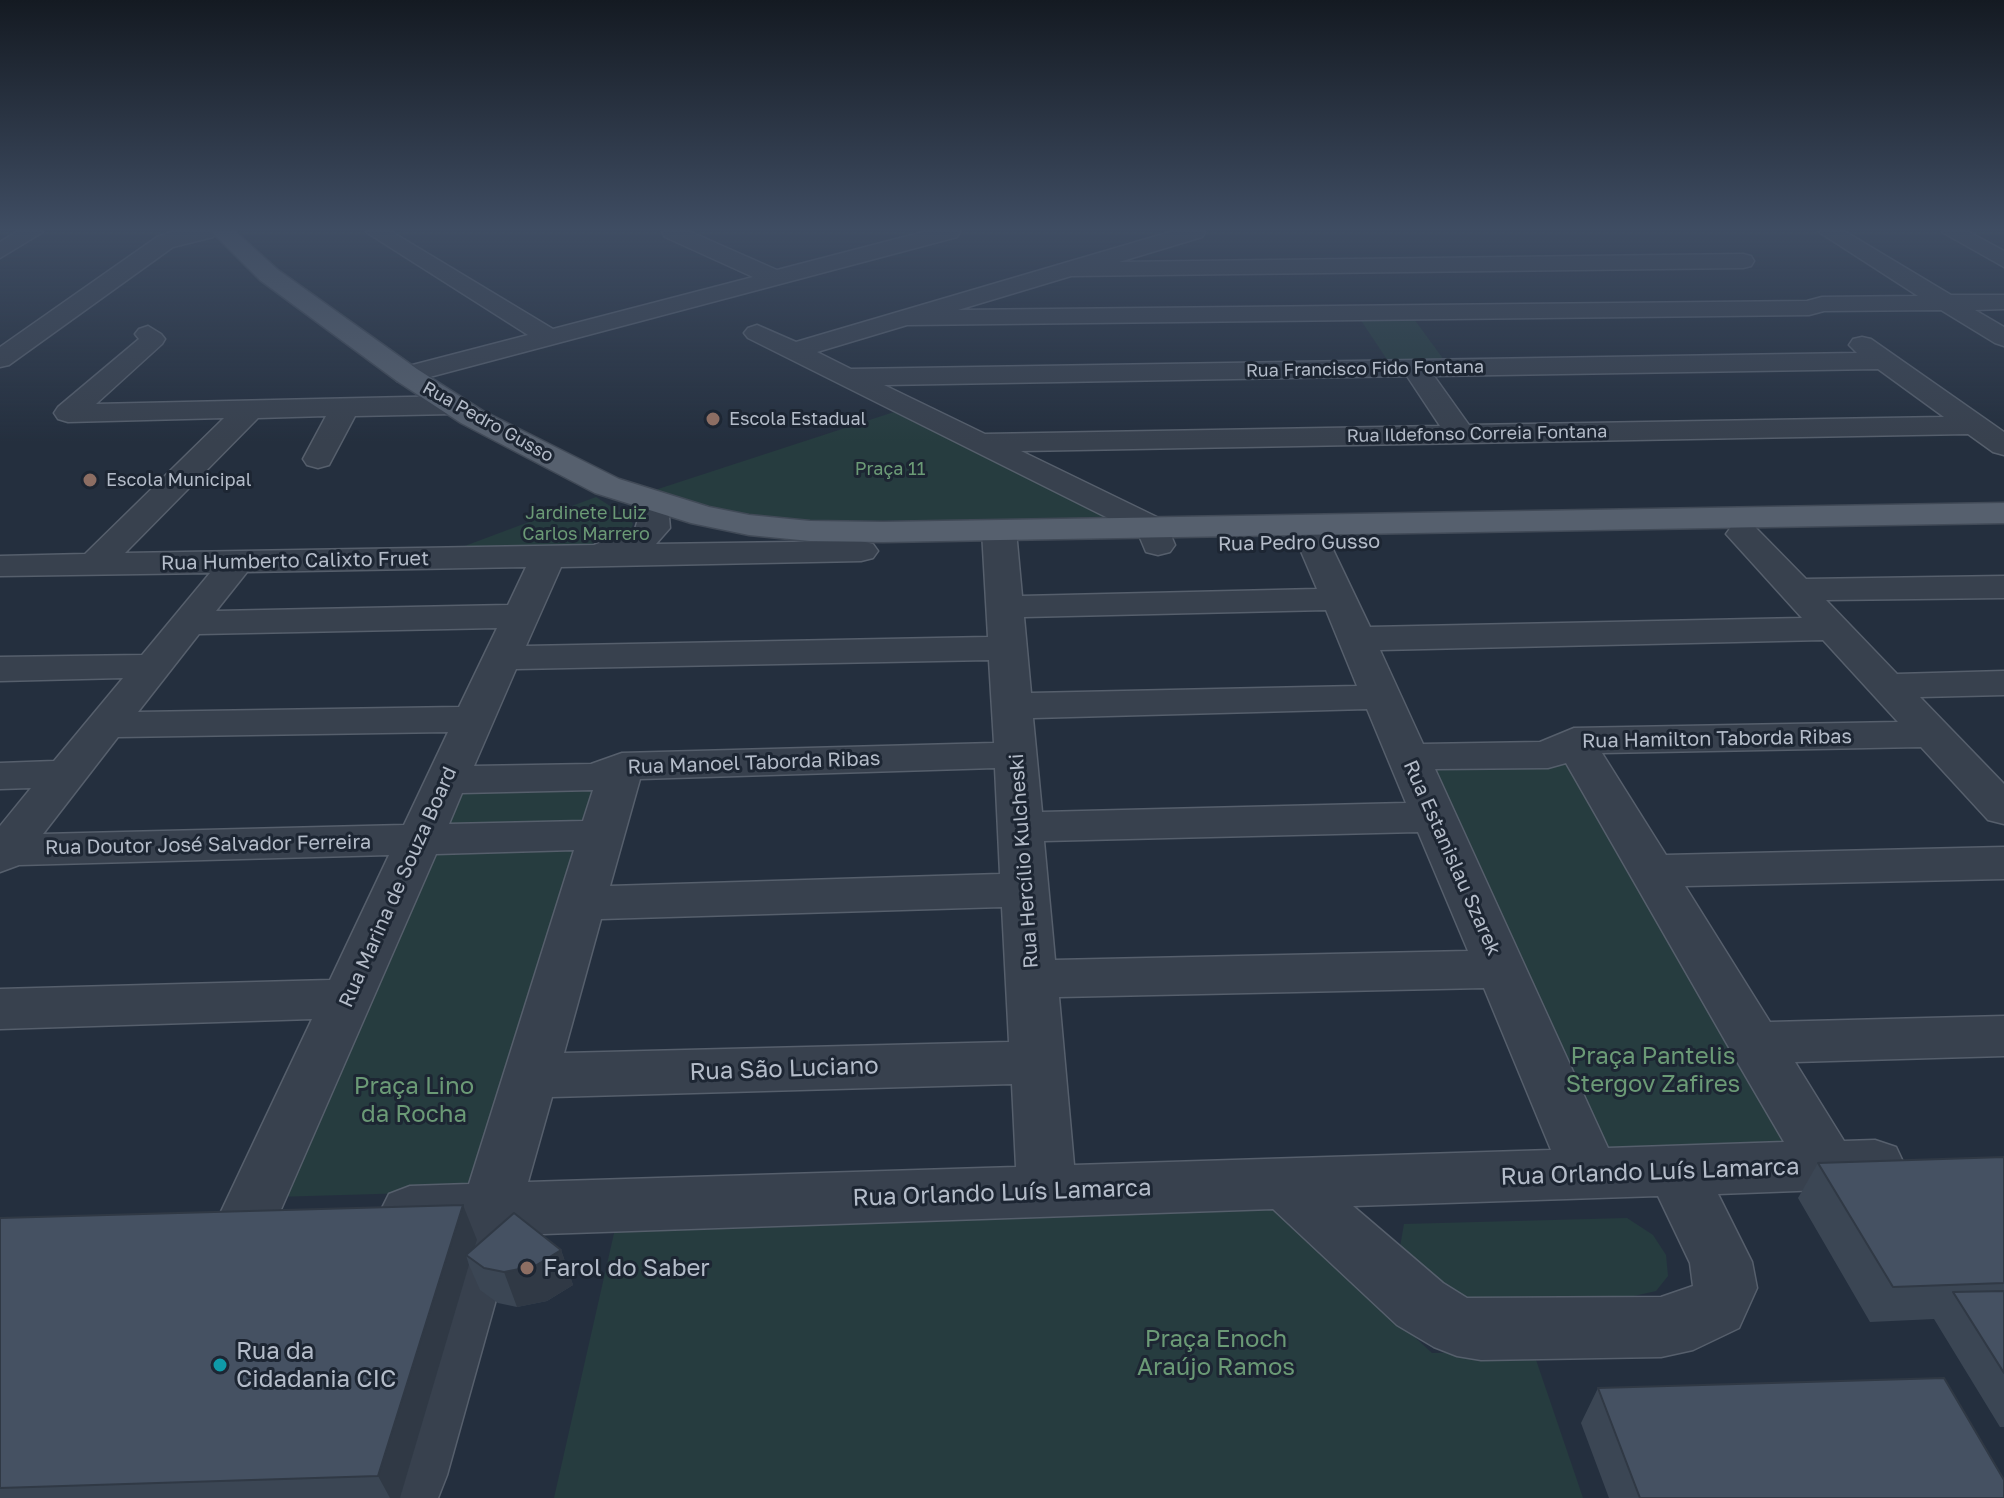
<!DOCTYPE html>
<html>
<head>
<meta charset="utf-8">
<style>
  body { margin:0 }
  canvas { display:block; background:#242f3e }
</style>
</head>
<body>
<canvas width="2004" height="1498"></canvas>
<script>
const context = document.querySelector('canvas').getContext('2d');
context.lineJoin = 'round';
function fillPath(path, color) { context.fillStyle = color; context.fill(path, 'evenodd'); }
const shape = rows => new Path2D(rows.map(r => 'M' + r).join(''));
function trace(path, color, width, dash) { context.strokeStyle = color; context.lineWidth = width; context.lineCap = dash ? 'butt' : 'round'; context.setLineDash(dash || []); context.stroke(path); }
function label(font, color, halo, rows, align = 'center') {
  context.font = font + ' "Golos Text",sans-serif'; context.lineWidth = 6; context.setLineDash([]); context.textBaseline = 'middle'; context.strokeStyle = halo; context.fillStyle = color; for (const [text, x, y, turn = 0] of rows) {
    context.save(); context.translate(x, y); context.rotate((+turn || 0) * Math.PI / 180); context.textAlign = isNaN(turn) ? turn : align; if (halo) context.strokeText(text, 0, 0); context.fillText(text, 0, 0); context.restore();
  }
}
const green = shape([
  [1411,315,1447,364,1390,364,1358,316],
  [894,412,1110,519,808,521,745,514,693,504,652,491],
  [596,497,629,518,633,524,631,529,620,537,587,545,462,547],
  [1570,763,1796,1153,1604,1157,1428,765],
  [603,785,479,1191,274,1197,454,788],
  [1271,1205,1432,1353,1533,1351,1583,1498,554,1498,615,1229],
  [1627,1218,1653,1235,1666,1255,1668,1276,1656,1291,1634,1296,1457,1302,1400,1247,1404,1224]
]);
const minor = shape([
  [16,232,43,232,0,258,0,242,16,232],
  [171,232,216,232,213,237,173,247,9,365,0,367,0,347,157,237,171,232],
  [366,232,392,232,553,329,753,277,665,237,662,232,691,232,777,270,923,232,960,232,957,237,407,383,397,381,393,375,397,369,528,335,366,232],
  [1170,232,1205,232,1202,237,1119,262,1743,254,1751,256,1754,261,1751,266,1743,268,1071,276,958,310,1807,301,1822,297,1918,296,1819,232,1846,232,1951,295,2004,295,2004,309,1975,310,2004,327,2004,346,1995,343,1941,310,1824,311,1809,315,907,325,817,352,851,369,1857,353,1849,345,1853,339,1862,337,1871,339,2004,432,2004,455,1993,452,1968,434,1021,451,1165,521,1175,545,1170,552,1158,555,1146,552,1138,533,748,338,744,333,748,328,757,325,796,342,1170,232],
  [1878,369,1944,417,1469,425,1434,376,1878,369],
  [1407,376,1440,426,985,434,884,385,1407,376],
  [1942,232,1969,232,2004,251,2004,267,1942,232],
  [148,326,161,334,165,339,162,344,96,404,452,396,462,399,466,405,462,411,452,414,355,416,329,465,318,468,307,465,303,459,326,416,258,418,125,553,594,545,635,529,641,510,653,507,665,510,669,517,670,528,656,544,861,541,873,544,878,551,873,558,861,561,561,567,526,646,988,637,982,531,987,524,999,521,1011,524,1016,531,1022,596,1317,589,1297,542,1302,535,1314,532,1326,535,1370,627,1802,618,1726,534,1731,527,1743,524,1755,527,1806,579,2004,576,2004,598,1826,600,1897,674,2004,671,2004,695,1920,697,2004,784,2004,824,1988,820,1921,747,1602,753,1666,855,2004,847,2004,879,1685,886,1770,1022,2004,1016,2004,1056,1795,1062,1844,1141,1875,1140,1896,1147,1904,1164,1896,1181,1875,1188,1718,1194,1752,1262,1757,1288,1739,1328,1693,1350,1661,1357,1481,1360,1457,1356,1434,1347,1397,1325,1273,1209,514,1235,447,1475,438,1498,381,1498,372,1476,385,1450,452,1237,410,1238,389,1230,380,1212,389,1194,410,1186,469,1184,574,850,436,854,269,1237,248,1244,227,1237,218,1218,312,1019,0,1029,0,989,330,980,389,855,19,865,0,872,0,826,31,788,0,789,0,763,54,761,123,678,0,681,0,657,142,655,210,573,0,576,0,556,85,554,224,418,68,422,58,419,54,413,58,407,139,339,135,334,139,329,148,326],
  [526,567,508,605,216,611,247,572,526,567],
  [1326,610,1357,686,1031,693,1024,617,1326,610],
  [497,628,459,707,138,712,199,634,497,628],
  [1823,640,1898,722,1574,728,1540,742,1423,744,1380,650,1823,640],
  [989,660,994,743,622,753,591,764,474,766,516,669,989,660],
  [1367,709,1406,803,1042,812,1033,718,1367,709],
  [448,732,404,825,43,834,118,737,448,732],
  [1566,763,1735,1058,1784,1142,1608,1148,1435,769,1548,768,1566,763],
  [995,768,1000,874,610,886,640,779,995,768],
  [593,790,583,821,449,824,462,793,593,790],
  [1418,832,1468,951,1055,960,1044,841,1418,832],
  [1002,907,1009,1042,564,1053,601,919,1002,907],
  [1484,988,1551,1150,1074,1165,1059,997,1484,988],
  [1012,1084,1016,1167,528,1182,552,1097,1012,1084],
  [1658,1196,1690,1263,1693,1286,1661,1297,1467,1298,1443,1283,1353,1206,1658,1196]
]);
const major = shape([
  [212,232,236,232,278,270,417,369,483,411,619,479,709,507,749,515,810,521,883,522,2004,503,2004,523,883,542,810,541,749,535,691,523,595,493,461,423,397,381,260,280,212,232]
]);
const wall = shape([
  [2004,1157,2004,1427,2000,1427,1934,1319,1870,1322,1798,1198,1818,1163],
  [0,1218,477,1240,475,1247,561,1250,573,1285,547,1301,517,1307,498,1303,480,1290,469,1265,400,1498,0,1498],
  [1598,1388,2004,1498,1609,1498,1581,1423]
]);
const shadedWall = shape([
  [463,1205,477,1240,471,1259,466,1255,469,1265,400,1498,390,1498,378,1476],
  [561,1250,573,1285,547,1301,517,1307,504,1272]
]);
const building = shape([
  [2004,1157,2004,1283,1893,1287,1818,1163,2004,1157],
  [463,1205,378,1476,0,1488,0,1218,463,1205],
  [514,1213,561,1250,535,1266,504,1272,484,1268,466,1255,514,1213],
  [2004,1291,2004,1373,1953,1292,2004,1291],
  [1944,1378,2004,1480,2004,1498,1640,1498,1598,1388,1944,1378]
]);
const markers = [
  [713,419,8,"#8d6e63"],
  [90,480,8,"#8d6e63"],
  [527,1268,8,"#8d6e63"],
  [220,1365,8,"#0f9aa8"]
];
const farStreetnames = [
  ["Rua Francisco Fido Fontana",1365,369,-1],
  ["Rua Pedro Gusso",488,422,29],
  ["Rua Ildefonso Correia Fontana",1477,434,-1]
];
const farPoinames = [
  ["Escola Estadual",729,419],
  ["Escola Municipal",106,480]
];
const farParknames = [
  ["Praça 11",890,469],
  ["Jardinete Luiz",586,513],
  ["Carlos Marrero",586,534]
];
const streetNames = [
  ["Rua Pedro Gusso",1299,543,-1],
  ["Rua Humberto Calixto Fruet",295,561,-1],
  ["Rua Hamilton Taborda Ribas",1717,739,-1],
  ["Rua Manoel Taborda Ribas",754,763,-2],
  ["Rua Doutor José Salvador Ferreira",208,845,-1],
  ["Rua Estanislau Szarek",1452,858,66],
  ["Rua Hercílio Kulcheski",1024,861,-94],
  ["Rua Marina de Souza Board",398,887,-66]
];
const nearParknames = [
  ["Praça Pantelis",1653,1056],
  ["Stergov Zafires",1653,1084],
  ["Praça Lino",414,1086],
  ["da Rocha",414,1114],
  ["Praça Enoch",1216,1339],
  ["Araújo Ramos",1216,1367]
];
const nearStreetnames = [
  ["Rua São Luciano",784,1069,-2],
  ["Rua Orlando Luís Lamarca",1650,1172,-2],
  ["Rua Orlando Luís Lamarca",1002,1193,-2]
];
const nearPoinames = [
  ["Farol do Saber",543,1268],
  ["Rua da",236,1351],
  ["Cidadania CIC",236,1379]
];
fillPath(green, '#263c3f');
trace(minor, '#565f6c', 3);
trace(major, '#414a57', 3);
fillPath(minor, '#38414e');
fillPath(major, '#56606e');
fillPath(wall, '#3b4654');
fillPath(shadedWall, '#303945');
fillPath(building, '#455162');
trace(building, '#303945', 2);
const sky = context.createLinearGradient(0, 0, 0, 442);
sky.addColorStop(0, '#141a22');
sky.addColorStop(0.52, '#3f4d63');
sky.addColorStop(1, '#3f4d6300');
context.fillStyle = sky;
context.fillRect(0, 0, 2004, 442);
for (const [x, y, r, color] of markers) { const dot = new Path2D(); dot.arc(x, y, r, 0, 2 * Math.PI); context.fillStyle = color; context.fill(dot); trace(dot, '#1d2633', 3); }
label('18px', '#b4bcc9', '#1d2633', farStreetnames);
label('18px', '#b4bcc9', '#1d2633', farPoinames, 'left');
label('18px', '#6b9a76', '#1d2633', farParknames);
label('20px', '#b4bcc9', '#1d2633', streetNames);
label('24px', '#6b9a76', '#1d2633', nearParknames);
label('24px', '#b4bcc9', '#1d2633', nearStreetnames);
label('24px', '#b4bcc9', '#1d2633', nearPoinames, 'left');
</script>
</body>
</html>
